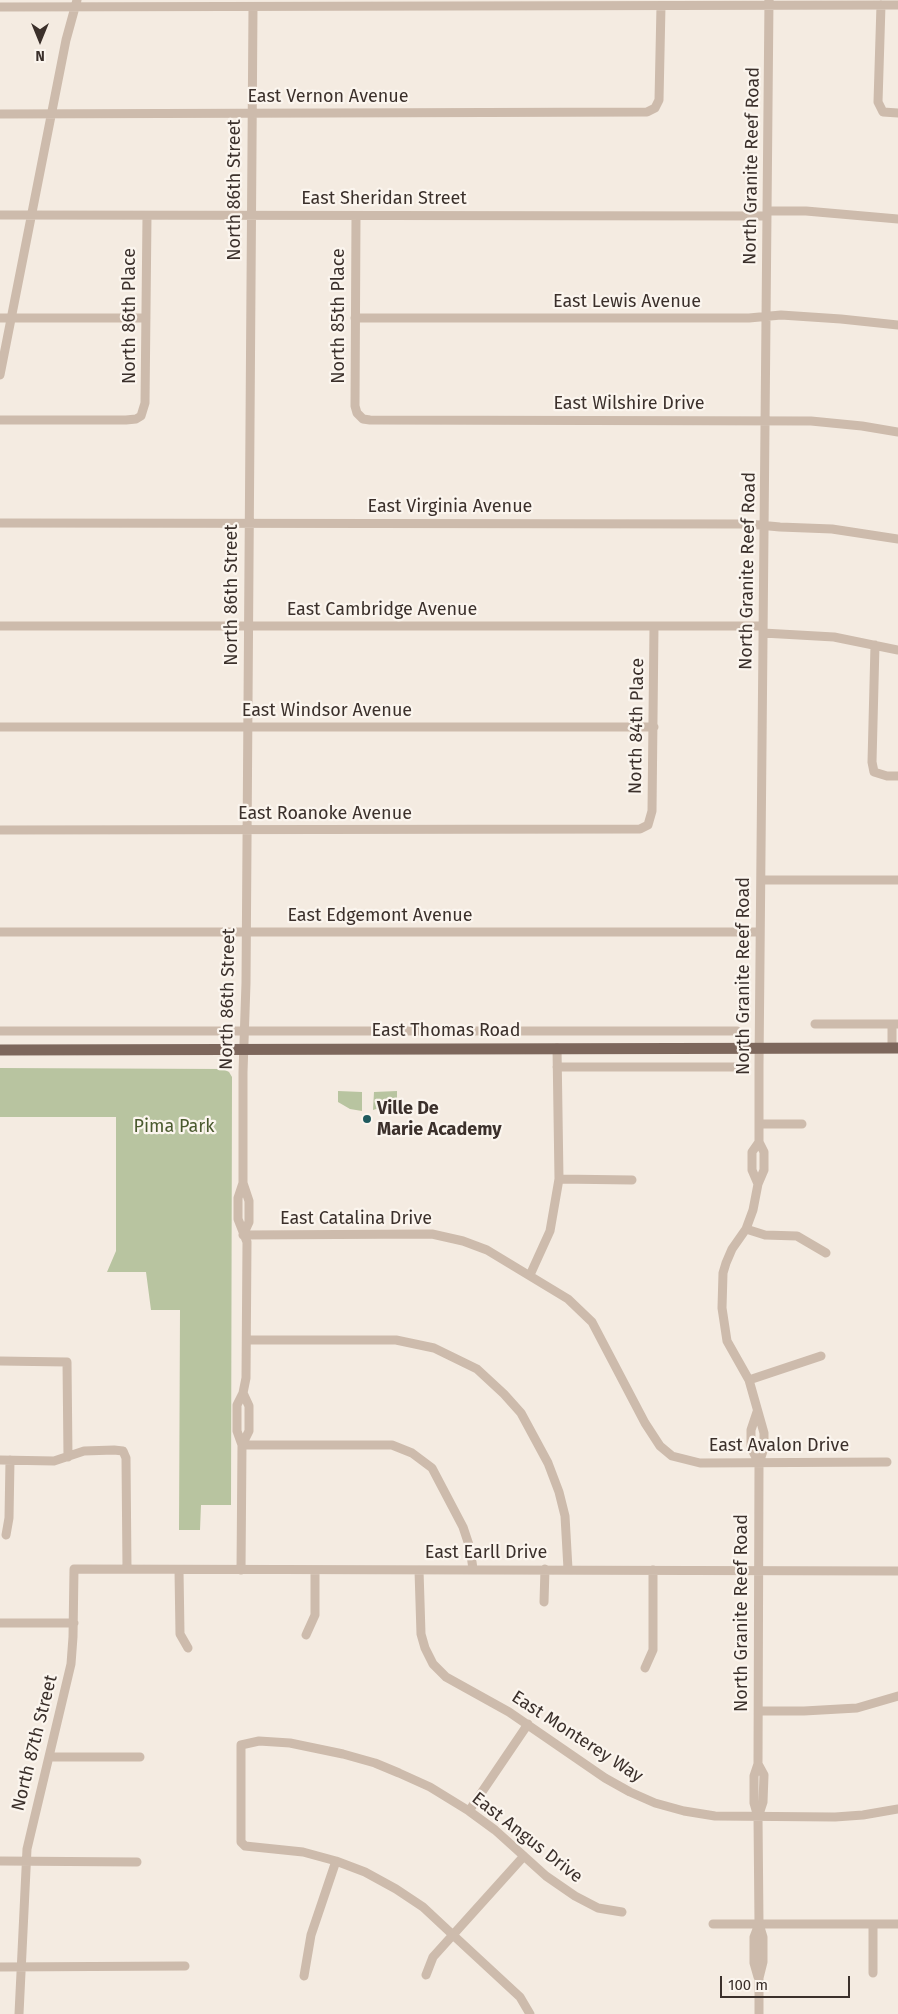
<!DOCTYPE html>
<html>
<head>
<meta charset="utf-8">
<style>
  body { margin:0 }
  #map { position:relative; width:898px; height:2014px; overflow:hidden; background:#f4ebe1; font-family:"Fira Sans",sans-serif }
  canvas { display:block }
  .north { position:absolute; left:15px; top:15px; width:50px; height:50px; -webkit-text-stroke:4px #fbf5ee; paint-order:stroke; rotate:180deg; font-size:14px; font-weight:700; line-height:20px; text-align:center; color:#3b302b }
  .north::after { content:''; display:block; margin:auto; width:18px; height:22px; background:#3b302b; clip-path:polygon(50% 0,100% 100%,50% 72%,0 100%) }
  .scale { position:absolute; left:720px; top:1976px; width:130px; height:22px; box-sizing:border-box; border:2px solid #3b302b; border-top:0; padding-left:6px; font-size:15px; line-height:18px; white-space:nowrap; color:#3b302b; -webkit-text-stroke:4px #fbf5ee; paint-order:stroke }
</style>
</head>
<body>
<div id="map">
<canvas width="898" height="2014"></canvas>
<div class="north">N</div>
<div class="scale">100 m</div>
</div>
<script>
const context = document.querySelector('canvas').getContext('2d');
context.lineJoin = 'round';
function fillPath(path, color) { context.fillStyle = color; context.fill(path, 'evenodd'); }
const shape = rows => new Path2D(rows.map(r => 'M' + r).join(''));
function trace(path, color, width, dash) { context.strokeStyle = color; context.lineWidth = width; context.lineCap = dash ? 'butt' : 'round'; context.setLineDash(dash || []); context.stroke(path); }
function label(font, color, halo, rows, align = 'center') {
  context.font = font + ' "Fira Sans",sans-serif'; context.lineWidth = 4.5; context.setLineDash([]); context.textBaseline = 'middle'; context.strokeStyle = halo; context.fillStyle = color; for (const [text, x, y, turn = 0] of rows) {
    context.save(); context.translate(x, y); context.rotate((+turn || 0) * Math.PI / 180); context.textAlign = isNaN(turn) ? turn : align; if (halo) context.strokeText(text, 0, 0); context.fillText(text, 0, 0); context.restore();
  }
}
const green = shape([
  [0,1068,223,1069,229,1072,232,1077,231,1505,201,1505,200,1530,179,1530,180,1310,151,1310,146,1272,107,1272,116,1251,116,1117,0,1117],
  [338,1091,362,1092,362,1111,350,1109,338,1102],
  [397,1091,397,1102,373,1110,374,1092]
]);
const minor = shape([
  [881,5,878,102,883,112,898,113],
  [0,7,898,5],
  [0,114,647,112,655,108,659,100,661,6],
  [767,211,806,211,898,219],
  [0,215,767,216],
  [356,216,355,406,357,413,363,419,370,420,811,421,862,426,898,432],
  [0,318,146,318],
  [355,318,749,318,781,315,841,319,898,325],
  [0,375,66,40,77,0],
  [0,420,126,420,136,419,141,416,145,403,147,216],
  [0,523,748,524,780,527,832,529,898,539],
  [0,626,763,626],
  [763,633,834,637,898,650],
  [875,645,872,762,874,772,887,776,898,776],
  [0,727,654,727],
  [0,830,640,829,648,825,652,811,654,626],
  [761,880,898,880],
  [0,932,760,932],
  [815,1024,898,1024],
  [892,1024,892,1048],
  [0,1031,737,1031],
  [557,1067,736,1067],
  [759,1124,802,1124],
  [559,1179,632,1180],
  [243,1183,249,1201,249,1222,243,1235],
  [758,1184,752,1170,752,1152,759,1142],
  [746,1229,765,1235,797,1236,826,1253],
  [243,1235,432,1234,463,1241,487,1250,568,1299,592,1322,645,1423,660,1446,672,1456,700,1463,887,1462],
  [530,1275,550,1231,559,1179,557,1048],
  [247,1340,396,1340,434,1348,477,1369,504,1394,521,1413,548,1463,559,1492,565,1516,568,1569],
  [0,1361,67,1362,68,1457],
  [749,1380,821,1356],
  [757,1412,751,1430,751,1448,759,1463],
  [242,1445,392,1445,412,1453,432,1468,463,1527,470,1548,473,1569],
  [242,1445,249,1431,249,1406,243,1393],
  [0,1460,54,1461,84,1451,114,1450,123,1451,126,1458,127,1569],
  [6,1535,9,1518,10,1460],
  [179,1570,180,1634,188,1648],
  [241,1570,242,1445,237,1431,237,1405,243,1393,246,1378,247,1242,238,1219,238,1198,243,1183,243,1072,246,983,253,7],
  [419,1570,421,1634,425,1648,433,1664,446,1677,509,1712,605,1778,630,1792,655,1803,684,1811,715,1816,835,1817,863,1815,898,1809],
  [544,1602,545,1569],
  [0,1623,74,1623],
  [306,1635,315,1615,315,1570],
  [645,1668,653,1650,653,1570],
  [759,1711,804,1711,857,1708,898,1696],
  [49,1757,140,1757],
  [758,1764,764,1775,763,1802,758,1817,759,1924,763,1937,763,1962,759,1978,759,2014],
  [469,1811,528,1724],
  [758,1817,754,1803,754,1776,758,1764,759,1463,764,1448,764,1433,749,1380,727,1341,722,1308,723,1273,726,1263,732,1249,746,1229,753,1210,758,1184,764,1170,764,1152,759,1142,759,1065,769,0],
  [0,1861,137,1862],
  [713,1924,898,1924],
  [873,1924,873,1973],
  [0,1967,185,1966],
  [426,1975,433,1957,524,1856],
  [304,1976,311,1935,336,1861],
  [758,1977,754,1963,754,1937,759,1924],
  [19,2014,27,1849,71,1664,73,1637,74,1569,898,1571],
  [530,2014,520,1997,453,1935,423,1907,396,1889,365,1872,336,1861,303,1852,245,1846,241,1842,241,1745,259,1741,290,1743,343,1754,375,1763,399,1773,430,1787,469,1811,495,1830,546,1876,575,1896,598,1908,622,1912]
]);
const major = shape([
  [0,1050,898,1048]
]);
const markers = [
  [367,1119,5,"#1f5a5e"]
];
const streetNames = [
  ["East Vernon Avenue",328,97],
  ["North Granite Reef Road",752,166,-89],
  ["North 86th Street",235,190,-90],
  ["East Sheridan Street",384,199],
  ["East Lewis Avenue",627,302],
  ["North 86th Place",130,316,-90],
  ["North 85th Place",339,316,-90],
  ["East Wilshire Drive",629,404],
  ["East Virginia Avenue",450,507],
  ["North Granite Reef Road",748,571,-89],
  ["North 86th Street",232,595,-90],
  ["East Cambridge Avenue",382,610],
  ["East Windsor Avenue",327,711],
  ["North 84th Place",637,726,-89],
  ["East Roanoke Avenue",325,814],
  ["East Edgemont Avenue",380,916],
  ["North Granite Reef Road",744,976,-90],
  ["North 86th Street",228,999,-89],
  ["East Thomas Road",446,1031],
  ["East Catalina Drive",356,1219],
  ["East Avalon Drive",779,1446],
  ["East Earll Drive",486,1553],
  ["North Granite Reef Road",742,1613,-90],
  ["East Monterey Way",577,1737,33],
  ["North 87th Street",35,1743,-76],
  ["East Angus Drive",527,1838,38]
];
const poiNames = [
  ["Ville De",377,1109],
  ["Marie Academy",377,1130]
];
const parkNames = [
  ["Pima Park",174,1127]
];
fillPath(green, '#b8c4a0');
trace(minor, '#cdbbac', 9);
trace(major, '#7d675c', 11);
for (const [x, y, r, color] of markers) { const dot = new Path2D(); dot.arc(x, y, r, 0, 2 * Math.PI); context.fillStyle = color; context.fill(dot); trace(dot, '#fbf5ee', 2); }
label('18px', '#3b302b', '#fbf5ee', streetNames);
label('bold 18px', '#3b302b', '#fbf5ee', poiNames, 'left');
label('18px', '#4a5a2e', '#fbf5ee', parkNames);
</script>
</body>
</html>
